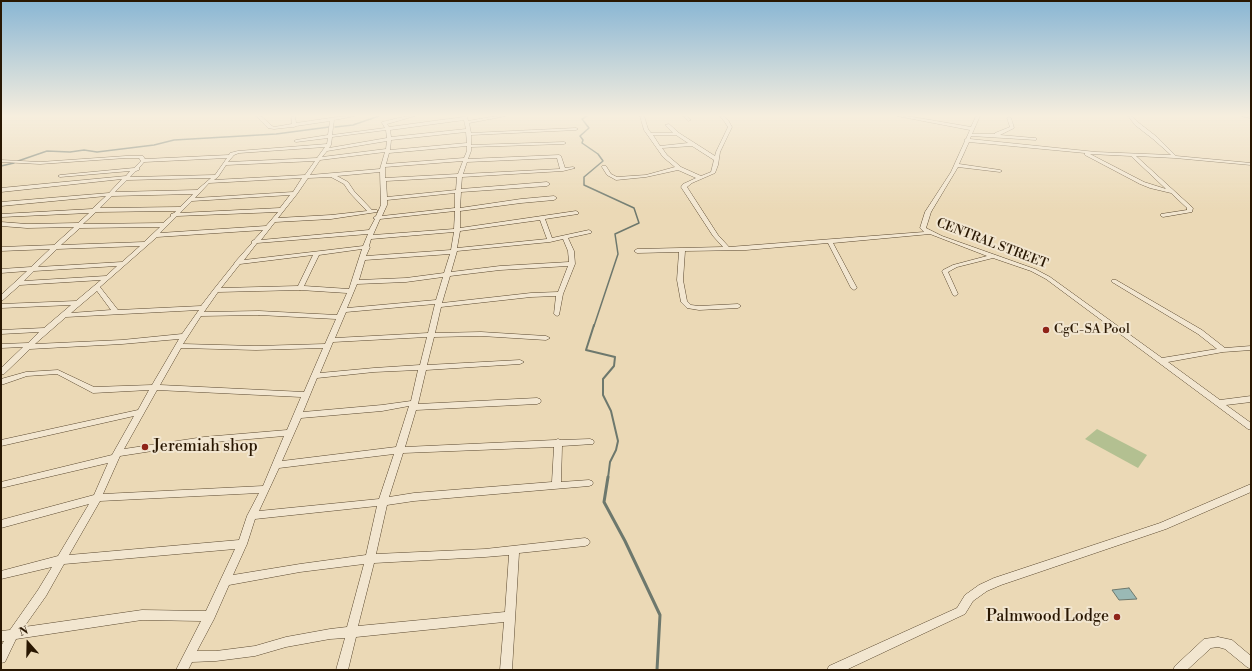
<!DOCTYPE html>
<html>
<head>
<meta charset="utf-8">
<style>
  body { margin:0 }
  #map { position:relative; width:1252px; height:671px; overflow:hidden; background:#ebd9b6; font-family:"Libre Bodoni",serif }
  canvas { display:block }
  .frame { position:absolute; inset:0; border:2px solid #291702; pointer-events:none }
  .north { position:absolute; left:8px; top:623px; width:40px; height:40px; -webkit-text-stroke:3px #f2e6d0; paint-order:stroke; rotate:340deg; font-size:11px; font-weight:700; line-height:16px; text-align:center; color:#291702 }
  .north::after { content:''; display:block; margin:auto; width:14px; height:18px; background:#291702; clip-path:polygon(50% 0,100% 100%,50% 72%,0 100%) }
</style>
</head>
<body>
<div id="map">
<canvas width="1252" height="671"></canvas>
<div class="frame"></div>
<div class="north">N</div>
</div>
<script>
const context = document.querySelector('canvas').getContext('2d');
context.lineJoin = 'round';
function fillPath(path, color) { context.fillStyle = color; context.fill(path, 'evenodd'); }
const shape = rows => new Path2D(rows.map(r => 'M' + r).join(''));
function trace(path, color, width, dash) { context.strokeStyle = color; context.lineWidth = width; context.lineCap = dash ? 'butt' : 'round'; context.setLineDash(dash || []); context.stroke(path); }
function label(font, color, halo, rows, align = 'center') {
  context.font = font + ' "Libre Bodoni",serif'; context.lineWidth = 4; context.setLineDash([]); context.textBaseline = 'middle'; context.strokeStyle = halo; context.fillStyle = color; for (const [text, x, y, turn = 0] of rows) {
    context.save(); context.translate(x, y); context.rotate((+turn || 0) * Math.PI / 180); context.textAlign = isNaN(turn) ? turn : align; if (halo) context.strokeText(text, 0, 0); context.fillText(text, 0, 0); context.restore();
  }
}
const green = shape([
  [1097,429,1147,455,1138,468,1085,439]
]);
const water = shape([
  [1129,588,1137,599,1119,600,1112,590,1129,588]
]);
const streamFar2 = shape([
  [587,116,582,119,589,128,580,136,583,140,582,143,598,154,603,161,584,177,584,185,634,208,639,223,615,234,618,254,594,326],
  [335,127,353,125,379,116],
  [18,161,47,151,70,152,84,150,97,152,154,145,174,140,276,134,329,127],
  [1,166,14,163]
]);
const streamFar1 = shape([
  [594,325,586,350,615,357,614,366,603,379,603,395,611,411,618,441,616,450,610,462,608,478]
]);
const stream = shape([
  [608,477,604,502,625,541,660,615,657,670]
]);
const street = shape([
  [256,116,261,116,272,126,274,127,292,124,291,116,295,116,296,123,344,116,355,116,334,120,332,135,385,128,382,123,382,122,407,116,415,116,387,124,389,127,463,117,463,116,467,116,468,121,496,116,506,116,469,123,471,133,576,128,578,129,576,130,471,135,471,145,564,142,566,143,564,144,471,147,471,151,468,159,559,155,561,156,565,168,573,167,575,168,563,171,462,177,461,189,547,182,550,184,547,186,461,192,460,208,521,199,554,196,557,198,554,200,521,203,460,211,460,228,576,211,578,212,578,214,545,219,552,238,589,230,592,232,591,233,568,238,574,251,575,264,563,294,559,315,557,316,554,314,556,296,531,297,441,307,435,333,481,332,546,336,550,338,546,340,481,336,434,337,427,365,520,360,524,362,520,364,426,370,418,404,537,398,540,399,541,401,540,403,537,404,416,410,405,447,555,440,558,439,561,440,590,439,593,440,594,442,593,444,562,446,561,482,589,480,592,481,593,483,592,485,589,486,414,501,387,505,376,554,485,549,585,538,588,539,590,542,588,545,585,546,519,553,512,670,500,670,504,622,356,637,348,670,336,670,345,638,330,639,286,647,255,656,216,661,192,662,188,670,176,670,201,621,142,620,16,639,5,662,1,663,1,646,4,641,1,641,1,631,10,630,38,590,52,567,1,579,1,571,58,556,89,504,1,528,1,520,94,495,108,463,1,488,1,482,112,455,134,416,1,446,1,440,138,410,149,390,93,393,57,374,27,376,1,385,1,379,26,372,58,370,94,387,152,385,179,339,122,344,30,349,4,374,1,374,1,368,23,347,1,348,1,344,28,343,39,332,1,334,1,330,44,328,71,305,1,308,1,304,76,301,101,280,20,285,3,300,1,301,1,295,27,271,1,273,1,269,31,267,50,249,1,251,1,247,54,245,74,227,27,228,1,226,1,222,27,224,78,223,89,213,2,217,1,214,92,209,106,196,1,206,1,202,109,193,122,179,1,192,1,188,126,176,130,171,60,177,58,176,60,175,134,168,141,161,139,158,126,158,40,164,1,162,1,160,40,162,126,156,143,156,145,159,229,155,230,153,238,151,327,144,328,138,296,142,294,141,296,140,328,135,330,121,296,126,294,127,292,127,274,129,268,128,256,116],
  [464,120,466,129,391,137,390,130,464,120],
  [386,130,387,138,329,148,331,145,332,137,386,130],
  [466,132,467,143,390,150,391,140,466,132],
  [387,141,386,149,322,157,327,151,387,141],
  [467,146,467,151,464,158,386,164,389,153,467,146],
  [325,147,317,158,228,162,234,155,239,153,325,147],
  [385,152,380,169,310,175,320,160,385,152],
  [227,158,215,175,130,177,136,171,139,170,139,168,144,162,227,158],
  [557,158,560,169,463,174,467,162,557,158],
  [315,161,305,175,214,180,218,177,226,165,315,161],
  [463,161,458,174,385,178,385,167,463,161],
  [380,172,381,205,376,216,373,218,375,219,369,230,261,240,275,222,331,219,377,212,377,210,372,210,354,191,348,182,337,176,380,172],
  [331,177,344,184,350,193,367,211,331,215,278,218,297,194,308,178,331,177],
  [457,177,456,190,387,197,386,181,457,177],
  [211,178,197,190,115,192,127,180,211,178],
  [302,178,293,192,195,198,209,183,302,178],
  [455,193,455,208,382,216,387,205,387,200,455,193],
  [193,194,180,207,100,208,112,196,193,194],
  [290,195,280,208,180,213,192,201,290,195],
  [176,211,174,213,171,214,171,216,163,223,83,224,96,212,176,211],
  [455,211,454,229,373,235,380,219,455,211],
  [278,212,266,226,160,233,177,216,278,212],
  [540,220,547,239,457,248,460,231,540,220],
  [160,227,144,242,61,245,80,228,160,227],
  [263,230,254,240,252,241,252,243,236,261,235,262,234,264,214,289,201,306,118,310,100,287,157,237,263,230],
  [454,232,451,250,366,256,370,247,369,246,371,239,454,232],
  [368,234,363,246,244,260,257,243,368,234],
  [563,239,568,251,569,262,500,266,451,272,457,251,550,242,563,239],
  [140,246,122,262,38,267,57,249,140,246],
  [362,249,349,289,304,286,319,255,362,249],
  [450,254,444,273,406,278,359,280,365,260,450,254],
  [313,255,298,286,221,288,240,264,313,255],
  [117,266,106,276,24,281,34,271,117,266],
  [568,266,558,292,531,293,442,303,450,276,500,270,568,266],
  [443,277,436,300,347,308,357,284,406,282,443,277],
  [300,290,347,293,337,315,259,311,204,312,218,292,300,290],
  [97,291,111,310,71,313,97,291],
  [435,304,428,333,335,338,346,312,435,304],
  [199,310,182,334,122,340,35,344,66,317,199,310],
  [259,315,336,319,325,344,256,346,183,344,201,316,259,315],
  [427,337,420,365,374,368,320,373,333,342,427,337],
  [181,348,256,350,323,348,304,392,160,385,181,348],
  [418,370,411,401,382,405,303,412,317,378,374,372,418,370],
  [157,390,301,397,287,430,204,437,124,449,157,390],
  [409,406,396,447,282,461,301,418,382,411,409,406],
  [284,436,263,486,103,494,120,456,204,443,284,436],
  [554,447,552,482,414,493,389,497,403,453,554,447],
  [394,454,379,499,259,511,279,468,394,454],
  [259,493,247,516,239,540,69,555,100,501,259,493],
  [377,506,366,555,300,564,233,575,247,544,255,519,377,506],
  [235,549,206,611,142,610,24,627,46,596,64,564,235,549],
  [509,555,505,612,358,626,374,563,485,557,509,555],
  [364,564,347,627,330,629,286,637,255,646,216,651,197,651,214,619,229,585,300,572,364,564],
  [640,116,644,116,648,129,651,133,673,133,665,125,669,124,679,133,715,156,716,152,728,127,724,121,719,116,724,116,728,120,732,127,720,152,718,165,715,173,692,183,687,187,718,235,729,247,924,232,920,228,925,212,951,172,965,141,964,140,966,139,970,130,897,116,907,116,971,127,976,116,980,116,972,134,995,134,995,133,1010,127,1007,118,1009,117,1011,118,1014,128,1000,135,1034,138,1036,138,1036,140,971,136,970,139,1096,152,1171,155,1153,139,1135,125,1128,116,1132,116,1139,123,1157,137,1176,156,1251,163,1251,165,1175,158,1136,156,1193,208,1192,212,1163,217,1161,216,1161,214,1187,210,1187,208,1171,193,1150,188,1140,184,1085,155,1085,153,969,142,959,164,1000,170,1002,171,1000,172,958,167,931,212,926,228,942,236,1035,269,1050,277,1162,358,1217,349,1198,334,1112,282,1111,281,1112,280,1116,280,1202,330,1225,348,1251,346,1251,350,1223,352,1168,362,1220,400,1251,396,1251,402,1226,405,1251,423,1251,430,1248,429,1046,279,1031,271,993,258,957,267,948,272,958,294,955,296,953,295,942,271,943,270,953,265,987,256,930,234,833,243,857,288,854,290,851,288,828,243,746,250,685,251,683,280,687,301,691,305,699,306,738,304,741,306,738,308,699,310,687,308,681,302,677,280,679,252,637,253,634,251,637,249,723,247,713,236,681,187,683,184,696,178,678,170,646,177,616,180,607,175,602,167,602,166,606,166,611,174,617,177,646,175,675,167,663,157,644,130,640,116],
  [653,135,676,135,688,143,660,146,653,135],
  [692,146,714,160,711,172,701,176,681,167,667,155,662,148,692,146],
  [1090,154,1131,156,1166,189,1144,182,1090,154],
  [683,116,687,116,691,120,688,121,683,116],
  [1242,116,1251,116,1251,118,1244,117,1242,116],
  [1251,484,1251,492,1166,529,1001,585,987,591,973,601,965,614,846,670,827,670,829,666,957,608,965,595,979,585,994,578,1160,523,1251,484],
  [1218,637,1232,640,1251,656,1251,669,1247,667,1225,649,1218,647,1211,648,1187,670,1173,670,1175,666,1204,639,1218,637]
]);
const markers = [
  [1046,330,4,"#8f2418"],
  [145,447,4,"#8f2418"],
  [1117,617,4,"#8f2418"]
];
const streetNames = [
  ["CENTRAL STREET",992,244,21]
];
const poiNames = [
  ["CgC-SA Pool",1054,330]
];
const nearPoinames = [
  ["Jeremiah shop",153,447],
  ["Palmwood Lodge",1109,617,"right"]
];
fillPath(green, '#b3c091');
fillPath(water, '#9ab9b5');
trace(water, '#6d786d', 1);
trace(streamFar2, '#6d786d', 1.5);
trace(streamFar1, '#6d786d', 2);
trace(stream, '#6d786d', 3);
trace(street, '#5a482f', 1);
fillPath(street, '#f2e6d0');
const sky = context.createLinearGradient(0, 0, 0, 210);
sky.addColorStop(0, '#89b6d4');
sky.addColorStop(0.55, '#f6eede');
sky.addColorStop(1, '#f6eede00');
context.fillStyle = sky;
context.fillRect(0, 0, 1252, 210);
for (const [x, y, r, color] of markers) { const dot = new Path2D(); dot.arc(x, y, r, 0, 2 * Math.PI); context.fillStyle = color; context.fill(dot); trace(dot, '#f2e6d0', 1.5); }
label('13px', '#291702', '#f2e6d0', streetNames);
label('13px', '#291702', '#f2e6d0', poiNames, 'left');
label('16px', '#291702', '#f2e6d0', nearPoinames, 'left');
</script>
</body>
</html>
